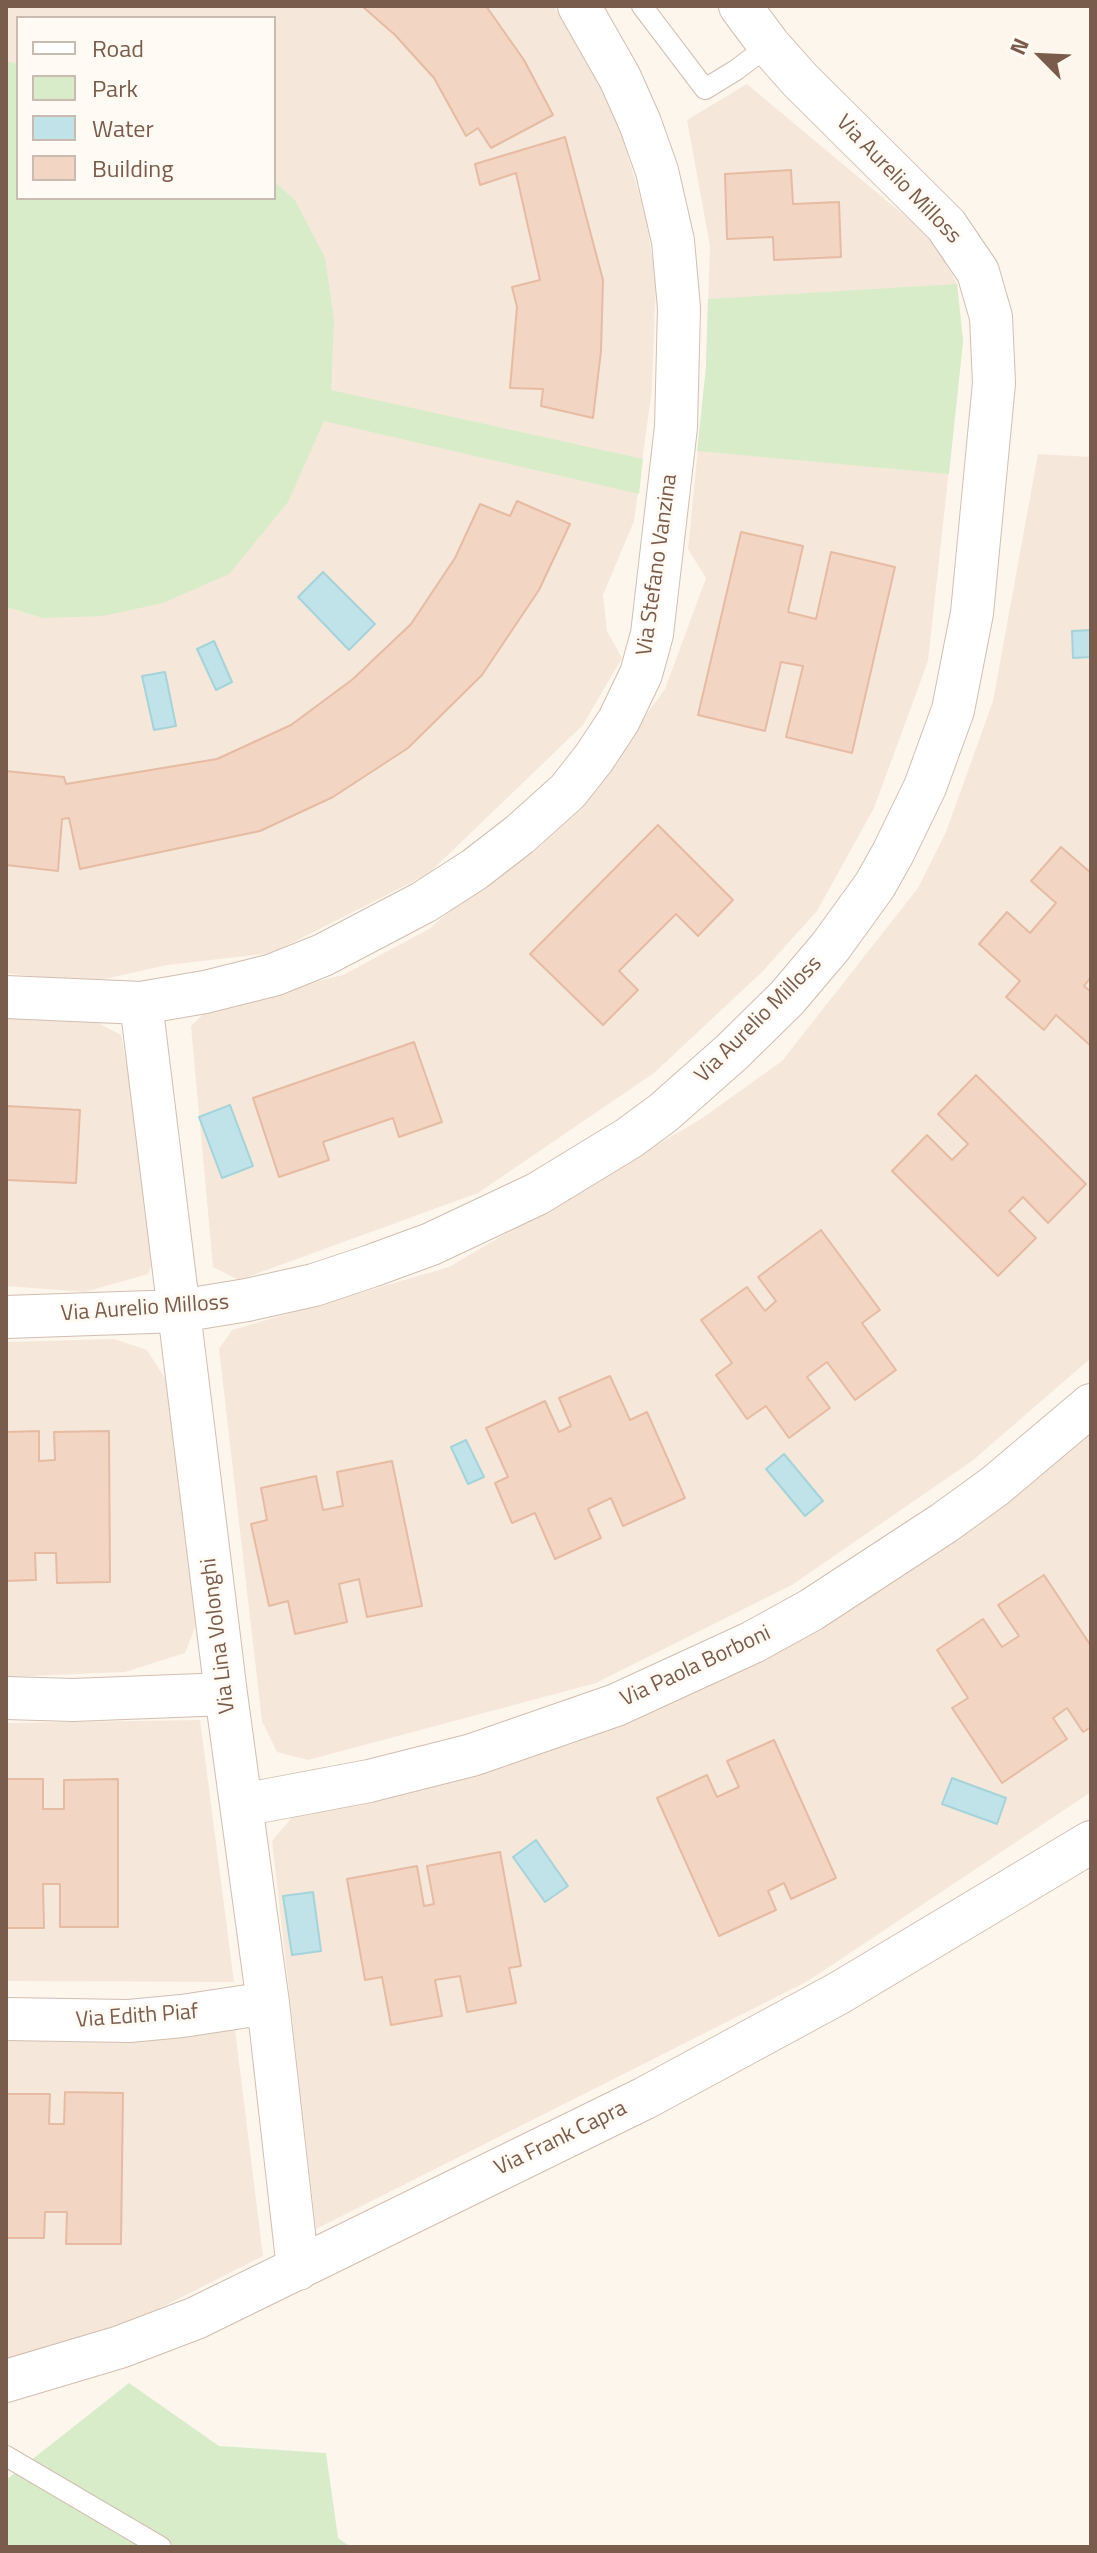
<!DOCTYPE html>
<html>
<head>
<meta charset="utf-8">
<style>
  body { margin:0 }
  #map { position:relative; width:1097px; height:2553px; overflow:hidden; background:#fdf6ec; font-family:"Titillium Web",sans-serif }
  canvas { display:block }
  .frame { position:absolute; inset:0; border:8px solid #7a5c4d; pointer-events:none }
  .legend { position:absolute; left:16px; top:16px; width:260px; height:184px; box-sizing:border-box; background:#fffaf3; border:2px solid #cabbb1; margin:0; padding:10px 14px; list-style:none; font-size:24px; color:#7a5c4d }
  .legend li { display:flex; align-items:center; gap:16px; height:40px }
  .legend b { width:40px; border:2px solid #cabbb1 }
  .north { position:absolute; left:1001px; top:16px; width:80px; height:80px; -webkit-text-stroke:6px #fffaf3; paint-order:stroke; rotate:294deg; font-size:22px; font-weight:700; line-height:32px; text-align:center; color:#7a5c4d }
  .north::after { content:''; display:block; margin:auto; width:28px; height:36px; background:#7a5c4d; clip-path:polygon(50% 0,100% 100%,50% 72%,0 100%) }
</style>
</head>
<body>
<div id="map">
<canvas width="1097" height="2553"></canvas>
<div class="frame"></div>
<ul class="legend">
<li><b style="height:10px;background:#fff"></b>Road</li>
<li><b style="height:22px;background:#d8ecc9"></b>Park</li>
<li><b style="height:22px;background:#bfe3e8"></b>Water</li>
<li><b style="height:22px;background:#f3d5c3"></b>Building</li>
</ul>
<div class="north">N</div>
</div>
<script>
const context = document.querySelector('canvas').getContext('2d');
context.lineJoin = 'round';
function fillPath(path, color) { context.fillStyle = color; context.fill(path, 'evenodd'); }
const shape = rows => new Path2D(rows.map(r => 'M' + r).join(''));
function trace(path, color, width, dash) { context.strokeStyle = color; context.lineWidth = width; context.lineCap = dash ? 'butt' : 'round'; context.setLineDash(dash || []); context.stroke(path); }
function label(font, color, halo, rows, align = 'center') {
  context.font = font + ' "Titillium Web",sans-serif'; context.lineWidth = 6; context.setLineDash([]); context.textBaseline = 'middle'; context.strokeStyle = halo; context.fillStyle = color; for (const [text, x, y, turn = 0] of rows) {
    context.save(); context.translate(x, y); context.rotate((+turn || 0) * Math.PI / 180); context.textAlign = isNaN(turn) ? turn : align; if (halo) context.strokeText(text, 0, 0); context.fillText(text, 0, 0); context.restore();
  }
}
const residential = shape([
  [6,6,554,6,614,109,645,213,656,281,652,389,634,521,603,595,607,631,622,658,583,725,428,874,272,953,167,965,86,983,6,973,6,607,42,618,295,200,274,181,274,18,18,18,18,64,6,61],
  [747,84,911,221,938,249,957,284,963,341,928,661,874,808,817,911,762,972,654,1073,478,1193,239,1280,213,1267,191,1026,210,1008,343,975,429,929,590,792,665,689,706,578,688,549,706,368,710,246,687,120],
  [1038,454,1091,457,1091,1358,972,1461,792,1585,596,1683,308,1760,277,1752,262,1721,219,1349,232,1330,449,1267,701,1119,782,1061,918,888,946,832,993,701],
  [6,1013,94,1021,121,1035,161,1242,148,1274,85,1292,6,1286],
  [114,1339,147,1350,168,1383,196,1625,185,1653,125,1672,6,1677,6,1342],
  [1091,1432,1091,1792,808,1981,316,2229,272,1841,294,1815,572,1744,759,1658],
  [200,1720,234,1982,6,1981,6,1723],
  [235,2030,263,2256,6,2386,6,2038,60,2042]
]);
const green = shape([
  [6,61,18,64,18,198,274,198,274,181,295,200,325,258,334,320,331,390,643,459,639,494,324,421,288,502,229,574,163,603,103,616,42,618,6,607],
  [957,284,963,341,949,474,697,451,706,368,708,299],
  [129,2383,219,2446,326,2453,338,2538,351,2547,6,2547,6,2480]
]);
const water = shape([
  [323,572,375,624,349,650,298,597,323,572],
  [1091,630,1091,657,1073,658,1072,631,1091,630],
  [214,641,232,682,216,690,197,649,214,641],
  [165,672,176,726,154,730,142,676,165,672],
  [230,1105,253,1166,222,1178,199,1117,230,1105],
  [466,1440,484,1477,468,1484,451,1447,466,1440],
  [784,1454,823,1501,805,1516,766,1469,784,1454],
  [952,1778,1006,1798,997,1824,942,1804,952,1778],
  [536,1840,568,1886,545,1902,513,1857,536,1840],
  [313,1892,321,1951,292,1955,283,1896,313,1892]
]);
const building = shape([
  [362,6,486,6,524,60,553,115,491,148,478,128,466,136,434,78,395,35,362,6],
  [565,137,603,280,601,351,593,418,541,406,543,389,510,388,517,307,512,287,540,280,516,173,480,185,475,164,565,137],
  [791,170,793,204,839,202,841,257,774,260,773,237,727,239,725,174,791,170],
  [517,501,570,524,539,590,482,675,408,748,333,797,260,831,80,869,69,818,62,819,58,871,6,865,6,771,64,777,66,784,217,759,291,725,353,679,411,624,455,558,480,504,510,516,517,501],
  [741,532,803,546,788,612,816,619,831,552,895,567,852,753,786,737,803,666,781,662,765,731,698,715,741,532],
  [658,825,733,900,698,936,676,914,619,971,638,990,603,1025,530,954,658,825],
  [1061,847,1091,873,1091,977,1084,986,1091,992,1091,1046,1056,1015,1044,1030,1006,997,1020,981,979,944,1007,912,1030,933,1056,903,1031,881,1061,847],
  [414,1042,442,1122,399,1137,393,1118,323,1142,329,1160,279,1177,253,1098,414,1042],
  [976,1075,1086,1184,1048,1223,1023,1197,1009,1211,1036,1238,998,1276,892,1171,927,1135,952,1160,968,1144,938,1114,976,1075],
  [6,1106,80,1110,76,1183,6,1180,6,1106],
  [821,1230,880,1310,862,1323,896,1370,855,1400,827,1362,807,1377,830,1408,789,1438,766,1406,747,1419,716,1375,732,1363,701,1320,747,1287,765,1311,776,1301,758,1277,821,1230],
  [610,1376,630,1420,647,1412,685,1498,623,1526,611,1498,588,1509,601,1538,555,1559,535,1513,512,1523,495,1483,508,1477,486,1428,545,1401,559,1432,571,1426,559,1398,610,1376],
  [39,1431,39,1461,55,1460,54,1432,109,1431,110,1582,57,1583,56,1553,35,1553,36,1580,6,1581,6,1432,39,1431],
  [392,1461,422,1606,367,1617,359,1579,339,1584,347,1622,295,1634,288,1601,269,1606,251,1524,267,1520,261,1488,316,1476,323,1510,343,1506,337,1472,392,1461],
  [1044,1575,1091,1646,1091,1727,1083,1732,1067,1708,1053,1718,1067,1739,1002,1783,952,1708,968,1698,937,1650,983,1619,1002,1647,1019,1636,998,1605,1044,1575],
  [774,1740,836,1878,791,1899,784,1883,768,1891,776,1910,719,1936,657,1798,707,1775,717,1797,739,1787,727,1761,774,1740],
  [6,1779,43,1779,43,1809,64,1809,64,1780,118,1779,118,1927,60,1927,60,1884,43,1884,44,1928,6,1928,6,1779],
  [500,1852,521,1966,509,1968,516,2003,467,2012,460,1976,435,1980,442,2016,391,2025,382,1977,365,1980,347,1879,417,1866,424,1906,434,1904,427,1866,500,1852],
  [65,2092,123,2093,121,2244,66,2244,67,2212,45,2212,44,2238,6,2238,6,2094,50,2094,49,2124,64,2124,65,2092]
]);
const lane = shape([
  [642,6,705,89,736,70,769,45],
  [6,2456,161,2547]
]);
const street = shape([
  [6,997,141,1003,205,992,273,975,323,955,424,902,475,869,519,835,568,791,594,758,619,720,641,674,652,634,676,427,679,308,673,241,657,171,640,123,620,78,579,6],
  [141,1003,226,1694,268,2003,298,2269],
  [6,1317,180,1311,247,1300,314,1285,371,1266,431,1244,537,1194,629,1138,663,1113,732,1052,787,998,831,946,875,885,893,853,925,787,953,710,972,613,994,383,991,317,978,272,946,225,800,80,769,45,740,6],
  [6,1698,73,1700,226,1694],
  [242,1805,369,1781,472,1755,616,1705,753,1642,811,1610,944,1523,995,1486,1091,1405],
  [6,2019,129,2021,182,2016,268,2003],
  [6,2381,120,2347,196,2318,645,2098,839,1993,1091,1842]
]);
const streetNames = [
  ["Via Aurelio Milloss",898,180,46],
  ["Via Stefano Vanzina",658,565,-82],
  ["Via Aurelio Milloss",759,1020,-45],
  ["Via Aurelio Milloss",145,1309,-4],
  ["Via Lina Volonghi",219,1636,-97],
  ["Via Paola Borboni",696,1667,-25],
  ["Via Edith Piaf",137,2017,-4],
  ["Via Frank Capra",561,2139,-26]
];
fillPath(residential, '#f5e8da');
fillPath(green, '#d8ecc9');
fillPath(water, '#bfe3e8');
trace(water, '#a5d3da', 2);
fillPath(building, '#f3d5c3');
trace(building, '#e6bba3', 2);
trace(lane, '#d1beb0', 22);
trace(street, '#d1beb0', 44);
trace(lane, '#fff', 20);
trace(street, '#fff', 42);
label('22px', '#7a5c4d', '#fffaf3', streetNames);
</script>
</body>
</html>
